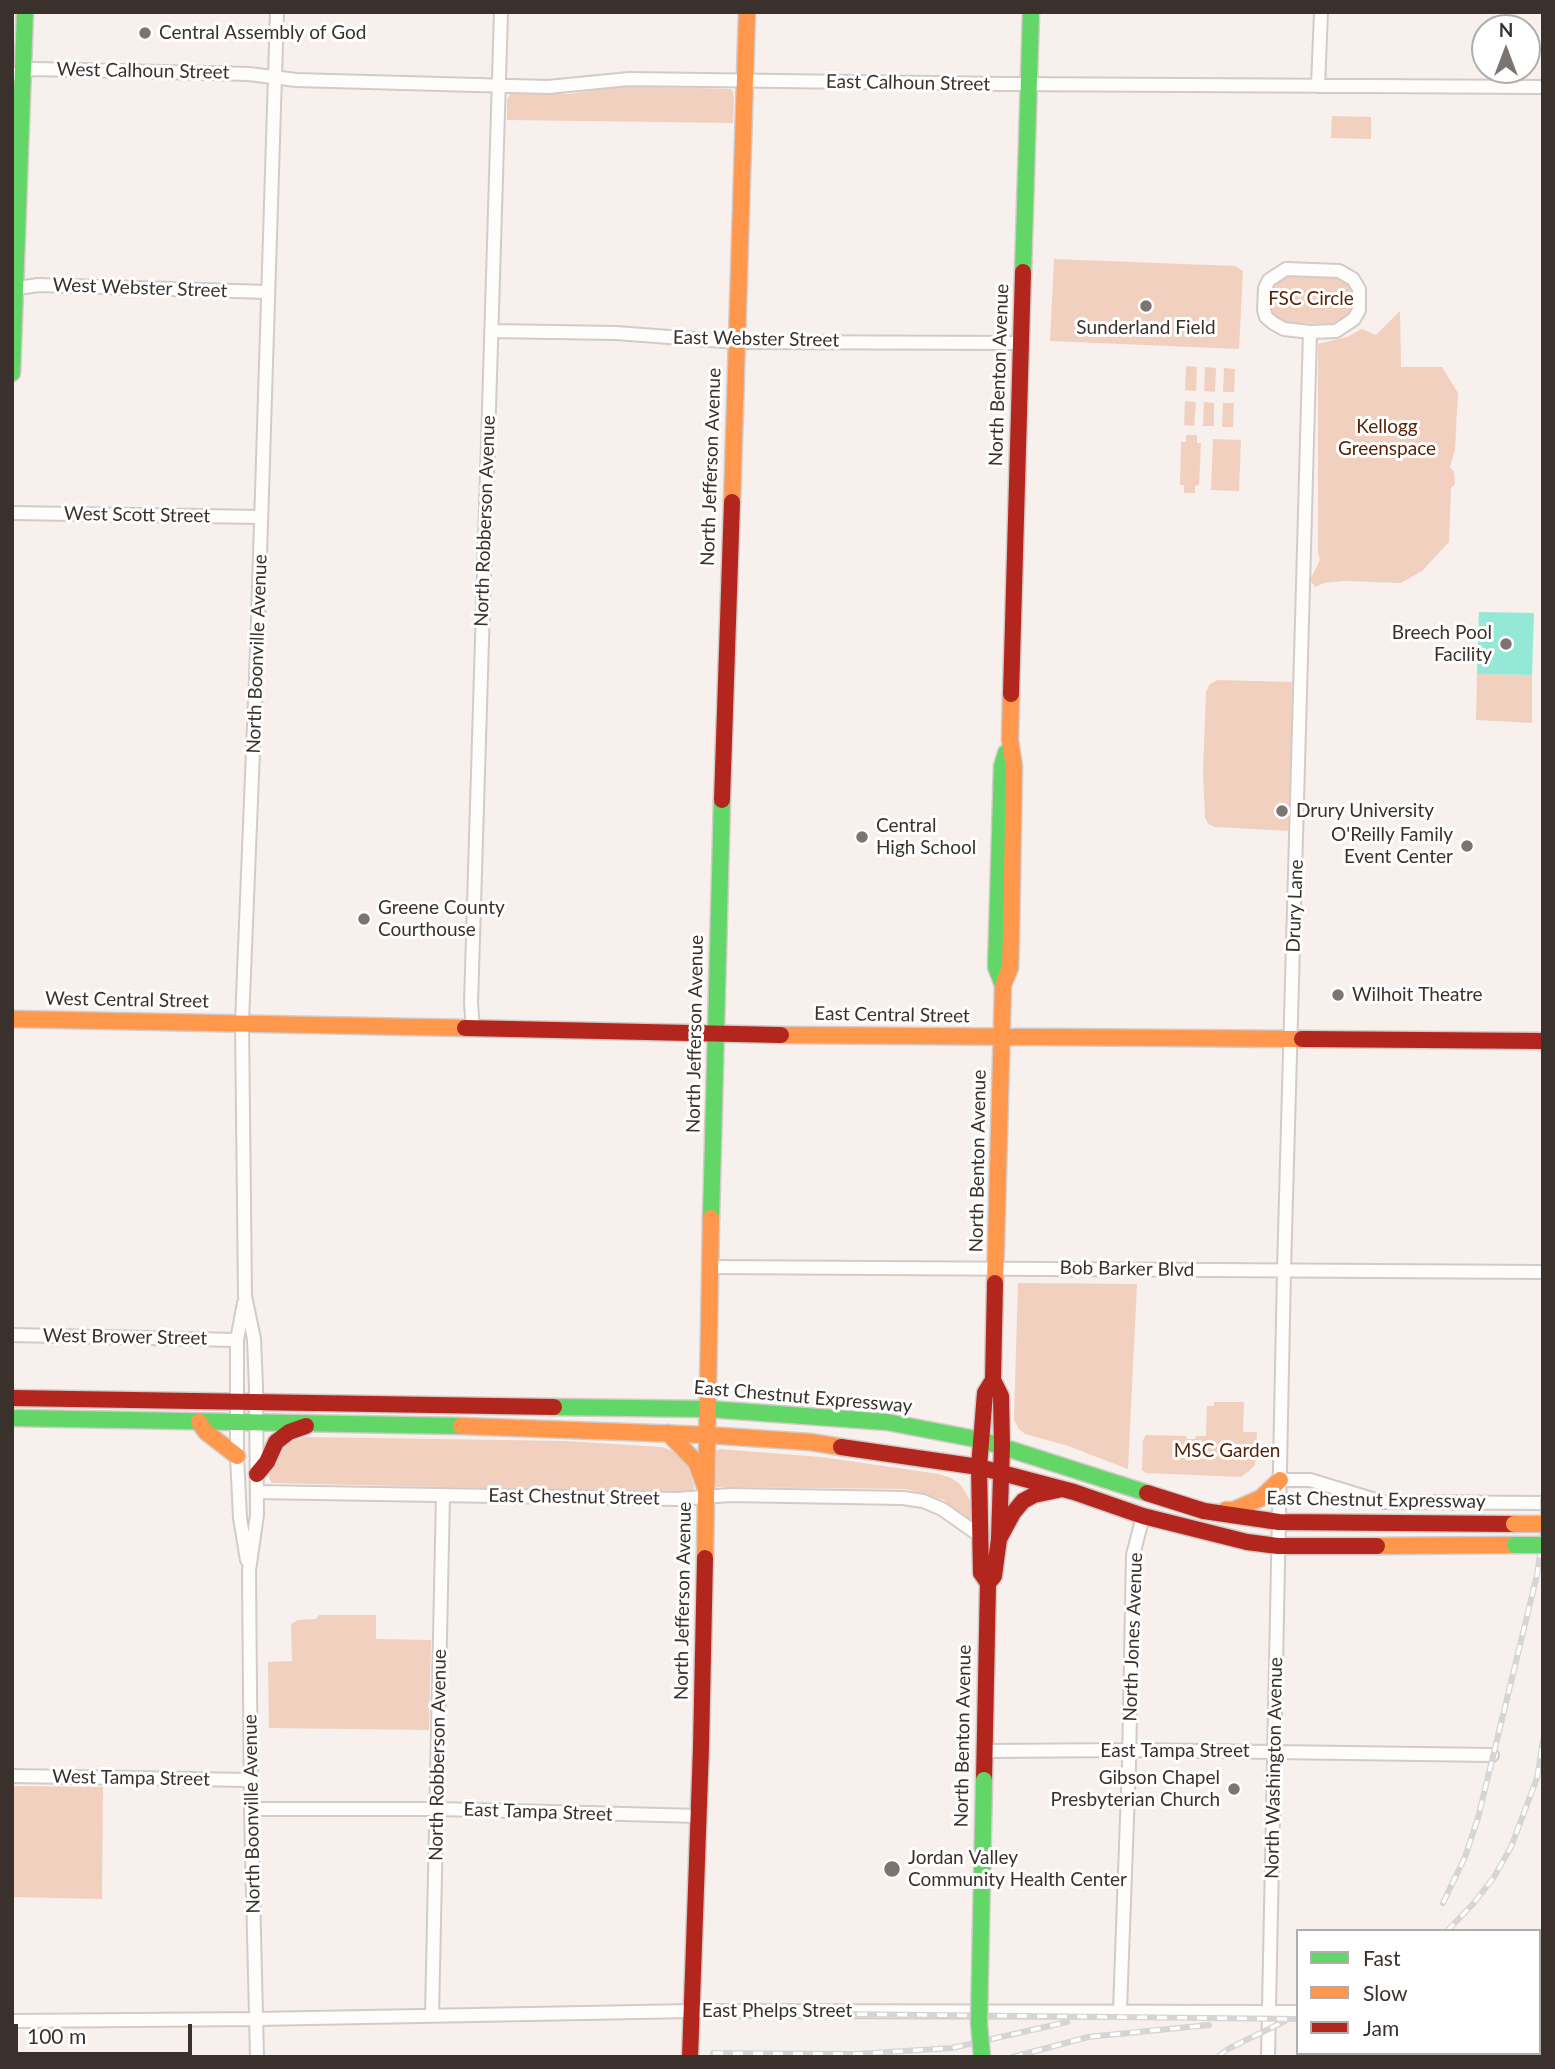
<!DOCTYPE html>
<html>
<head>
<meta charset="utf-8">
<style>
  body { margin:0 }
  #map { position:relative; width:1555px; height:2069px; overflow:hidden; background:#f7f0ec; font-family:Lato,sans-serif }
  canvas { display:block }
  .frame { position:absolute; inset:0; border:14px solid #3a312d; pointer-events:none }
  .legend { position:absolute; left:1296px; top:1929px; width:245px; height:126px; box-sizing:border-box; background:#fff; border:2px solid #b0adab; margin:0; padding:9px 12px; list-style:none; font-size:21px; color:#3a312d }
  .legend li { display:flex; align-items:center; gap:14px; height:35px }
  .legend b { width:35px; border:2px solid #b0adab }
  .north { position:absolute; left:1471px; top:14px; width:70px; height:70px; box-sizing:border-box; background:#fff; border:2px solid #b0adab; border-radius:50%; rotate:0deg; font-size:19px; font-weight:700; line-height:28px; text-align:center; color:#3a312d }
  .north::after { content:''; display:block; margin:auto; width:24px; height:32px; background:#7c7470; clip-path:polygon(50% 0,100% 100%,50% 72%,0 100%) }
  .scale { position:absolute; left:14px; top:2024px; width:178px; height:32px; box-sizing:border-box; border:4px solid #3a312d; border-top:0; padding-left:9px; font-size:21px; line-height:24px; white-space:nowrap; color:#3a312d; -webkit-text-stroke:5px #fff; paint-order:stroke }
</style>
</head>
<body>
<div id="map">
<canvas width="1555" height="2069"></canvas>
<div class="frame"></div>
<ul class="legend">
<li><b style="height:9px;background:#63d668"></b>Fast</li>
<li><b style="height:9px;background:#ff974d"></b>Slow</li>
<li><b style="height:9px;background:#b3261e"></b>Jam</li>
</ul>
<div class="north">N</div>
<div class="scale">100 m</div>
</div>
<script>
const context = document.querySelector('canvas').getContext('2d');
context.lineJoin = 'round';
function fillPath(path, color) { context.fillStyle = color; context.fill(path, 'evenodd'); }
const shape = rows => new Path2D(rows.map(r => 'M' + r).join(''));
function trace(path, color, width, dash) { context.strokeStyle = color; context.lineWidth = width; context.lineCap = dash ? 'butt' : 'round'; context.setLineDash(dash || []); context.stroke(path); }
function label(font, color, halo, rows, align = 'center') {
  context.font = font + ' Lato,sans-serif'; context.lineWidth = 6; context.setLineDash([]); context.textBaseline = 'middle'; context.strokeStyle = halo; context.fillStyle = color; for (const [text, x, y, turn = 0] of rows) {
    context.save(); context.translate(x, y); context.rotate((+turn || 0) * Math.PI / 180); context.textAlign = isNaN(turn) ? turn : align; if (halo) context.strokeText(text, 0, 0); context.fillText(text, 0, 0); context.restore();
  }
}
const green = shape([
  [627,86,730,89,733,91,734,98,733,123,507,120,507,100,510,94,514,93,568,94],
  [1332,116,1371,117,1371,139,1331,138],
  [1054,259,1235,266,1243,271,1239,349,1050,341],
  [1289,275,1333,276,1346,281,1354,294,1352,312,1348,317,1332,324,1288,323,1279,319,1272,312,1268,303,1269,293,1275,282],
  [1400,311,1401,367,1442,367,1458,393,1455,450,1450,467,1454,472,1455,484,1451,488,1449,542,1422,571,1401,583,1343,581,1324,583,1315,587,1310,580,1320,560,1318,553,1318,344,1347,337,1362,329,1376,335],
  [1186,366,1197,367,1196,391,1185,390],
  [1205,367,1216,368,1215,392,1204,391],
  [1224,368,1235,369,1234,392,1223,392],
  [1185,401,1196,402,1194,426,1184,425],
  [1204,402,1214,403,1214,426,1203,426],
  [1223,403,1234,403,1233,427,1222,427],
  [1186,435,1197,435,1197,443,1201,443,1199,485,1195,486,1195,493,1184,493,1184,485,1180,485,1181,442,1186,442],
  [1213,439,1241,440,1239,491,1211,490],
  [1477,674,1532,675,1532,723,1476,720],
  [1218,680,1292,682,1290,831,1215,827,1208,824,1205,817,1203,772,1206,692,1210,684],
  [1018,1283,1137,1284,1128,1469,1068,1446,1025,1434,1019,1429,1014,1420],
  [1214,1402,1244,1402,1243,1432,1257,1432,1255,1465,1249,1471,1241,1477,1146,1473,1142,1470,1143,1440,1146,1435,1186,1436,1187,1439,1195,1439,1196,1436,1206,1436,1207,1406,1214,1406],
  [306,1437,566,1441,662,1447,671,1450,687,1463,694,1486,693,1491,690,1493,272,1483,269,1478,270,1472,283,1444],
  [719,1449,821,1457,939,1474,951,1478,960,1484,969,1498,972,1508,971,1525,965,1522,944,1500,905,1489,716,1487,714,1480,715,1452],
  [319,1615,376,1615,376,1639,431,1640,429,1730,269,1728,268,1662,292,1661,291,1624,298,1620,316,1619],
  [12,1786,103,1787,102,1899,12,1897]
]);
const water = shape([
  [1479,612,1534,613,1532,675,1477,674]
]);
const street = shape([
  [12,75,34,69,249,74,296,80,548,87,629,79,1004,84,1543,87],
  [1318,86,1321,12],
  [12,289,38,285,268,292],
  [491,331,616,333,736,342,1021,343],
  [12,513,261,517],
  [473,1029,471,1003,501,12],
  [711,1267,1543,1272],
  [244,1303,237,1340,237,1456,240,1518,247,1560],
  [12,1335,237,1340],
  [1280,1480,1310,1480,1382,1502,1542,1503],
  [257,1492,678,1499,730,1495,903,1498,923,1501,942,1509,979,1535],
  [984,1751,1129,1750,1492,1755],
  [12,1776,250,1780],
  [251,1809,438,1809,698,1816],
  [1120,2010,1129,1763,1133,1555,1143,1516],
  [1539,2014,1543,2014],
  [432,2016,443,1495],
  [12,2021,256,2019,693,2011,1298,2012],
  [257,2057,251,1809,249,1570,257,1515,256,1386,254,1339,245,1296,242,1022,257,652,277,12],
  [1268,2057,1284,1270,1310,332,1336,331,1354,319,1359,310,1359,289,1353,279,1339,271,1286,269,1269,280,1265,288,1264,310,1266,317,1273,323,1284,329,1310,332]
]);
const fast = shape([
  [1023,272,1031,12],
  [12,373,25,12],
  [1003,985,996,967,1002,766,1006,753],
  [711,1218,722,800],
  [554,1407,708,1409,887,1422,981,1440,1147,1493],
  [12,1418,461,1426]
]);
const slow = shape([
  [732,502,747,12],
  [12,1019,465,1028],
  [781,1035,1302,1039],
  [995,1283,1003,985,1010,968,1011,933,1014,767,1010,740,1011,694],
  [199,1422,206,1432,237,1456],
  [461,1426,707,1435,810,1442,841,1447],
  [668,1433,696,1462,706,1489],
  [1226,1510,1234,1510,1261,1498,1280,1480],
  [1377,1546,1515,1545],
  [705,1558,711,1218]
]);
const jam = shape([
  [1011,694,1023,272],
  [722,800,732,502],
  [465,1028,781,1035],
  [1302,1039,1543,1041],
  [12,1398,554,1407],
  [841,1447,979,1467,1074,1492,1143,1516,1247,1542,1278,1546,1377,1546],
  [257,1474,267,1462,276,1442,289,1432,306,1426],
  [1147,1493,1204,1511,1279,1522,1514,1524],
  [999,1539,1013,1513,1023,1501,1034,1495,1058,1490],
  [988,1583,994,1576,999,1539,1002,1446,1001,1396,993,1380,995,1283],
  [984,1780,988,1583,981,1573,979,1467,985,1393,993,1380],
  [690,2057,701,1748,705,1558]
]);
const rail = shape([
  [1542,1549,1543,1500],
  [1443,1903,1465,1857,1478,1818,1537,1575,1542,1539],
  [1447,1931,1473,1904,1494,1877,1511,1847,1537,1778,1543,1740],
  [837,2014,1298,2019],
  [1539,2022,1543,2022],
  [1539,2034,1543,2034],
  [713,2053,857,2054,952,2048,1067,2022],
  [1013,2057,1088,2037,1209,2025],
  [1218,2057,1228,2049,1285,2021]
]);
const fastBridge = shape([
  [1515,1545,1543,1545],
  [982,2057,979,2023,984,1780]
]);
const slowBridge = shape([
  [1514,1524,1543,1524]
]);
const markers = [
  [145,33,7,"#7c7470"],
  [1146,306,7,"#7c7470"],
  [1506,644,7,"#7c7470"],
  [1282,811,7,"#7c7470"],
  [862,837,7,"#7c7470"],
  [1467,846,7,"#7c7470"],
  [364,919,7,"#7c7470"],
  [1338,995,7,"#7c7470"],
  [1234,1789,7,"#7c7470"],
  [892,1869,9,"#7c7470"]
];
const poiNames = [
  ["Central Assembly of God",159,33],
  ["Sunderland Field",1146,328,"center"],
  ["Breech Pool",1492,633,"right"],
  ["Facility",1492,655,"right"],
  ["Drury University",1296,811],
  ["Central",876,826],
  ["High School",876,848],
  ["O'Reilly Family",1453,835,"right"],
  ["Event Center",1453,857,"right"],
  ["Greene County",378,908],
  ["Courthouse",378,930],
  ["Wilhoit Theatre",1352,995],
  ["Gibson Chapel",1220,1778,"right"],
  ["Presbyterian Church",1220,1800,"right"],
  ["Jordan Valley",908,1858],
  ["Community Health Center",908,1880]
];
const streetNames = [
  ["West Calhoun Street",143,71,1],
  ["East Calhoun Street",908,83,1],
  ["West Webster Street",140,288,2],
  ["East Webster Street",756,339,1],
  ["North Benton Avenue",999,375,-88],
  ["North Jefferson Avenue",711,467,-88],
  ["West Scott Street",137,515,1],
  ["North Robberson Avenue",485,521,-88],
  ["North Boonville Avenue",257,654,-88],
  ["Drury Lane",1295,906,-88],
  ["West Central Street",127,1000,1],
  ["East Central Street",892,1015,1],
  ["North Jefferson Avenue",695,1034,-89],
  ["North Benton Avenue",978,1161,-89],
  ["Bob Barker Blvd",1127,1269,1],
  ["West Brower Street",125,1337,1],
  ["East Chestnut Expressway",803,1397,5],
  ["East Chestnut Street",574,1497,1],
  ["East Chestnut Expressway",1376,1500,1],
  ["North Jefferson Avenue",683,1601,-89],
  ["North Jones Avenue",1133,1637,-88],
  ["North Benton Avenue",963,1736,-89],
  ["East Tampa Street",1175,1751],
  ["North Robberson Avenue",438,1755,-89],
  ["North Washington Avenue",1274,1768,-89],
  ["West Tampa Street",131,1778,1],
  ["East Tampa Street",538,1812,2],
  ["North Boonville Avenue",252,1814,-91],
  ["East Phelps Street",777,2011]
];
const parkNames = [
  ["FSC Circle",1311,299],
  ["Kellogg",1387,427],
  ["Greenspace",1387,449],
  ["MSC Garden",1227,1451]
];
fillPath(green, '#f2d0bf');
fillPath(water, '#94e8d6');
trace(street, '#d2cbc7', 16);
trace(fast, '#d2cbc7', 19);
trace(slow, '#d2cbc7', 19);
trace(jam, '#d2cbc7', 19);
trace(street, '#fefdfc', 12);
trace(fast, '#63d668', 16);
trace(slow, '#ff974d', 16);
trace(jam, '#b3261e', 16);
trace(rail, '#d7d5d3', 6);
trace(rail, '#fff', 3.5, [10]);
trace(fastBridge, '#d2cbc7', 19, []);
trace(slowBridge, '#d2cbc7', 19, []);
trace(fastBridge, '#63d668', 16);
trace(slowBridge, '#ff974d', 16);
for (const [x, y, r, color] of markers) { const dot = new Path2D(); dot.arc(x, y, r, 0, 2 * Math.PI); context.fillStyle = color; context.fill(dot); trace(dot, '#fff', 2.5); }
label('19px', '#3a312d', '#fff', poiNames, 'left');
label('19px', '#3a312d', '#fff', streetNames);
label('19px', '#582304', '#fff', parkNames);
</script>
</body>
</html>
